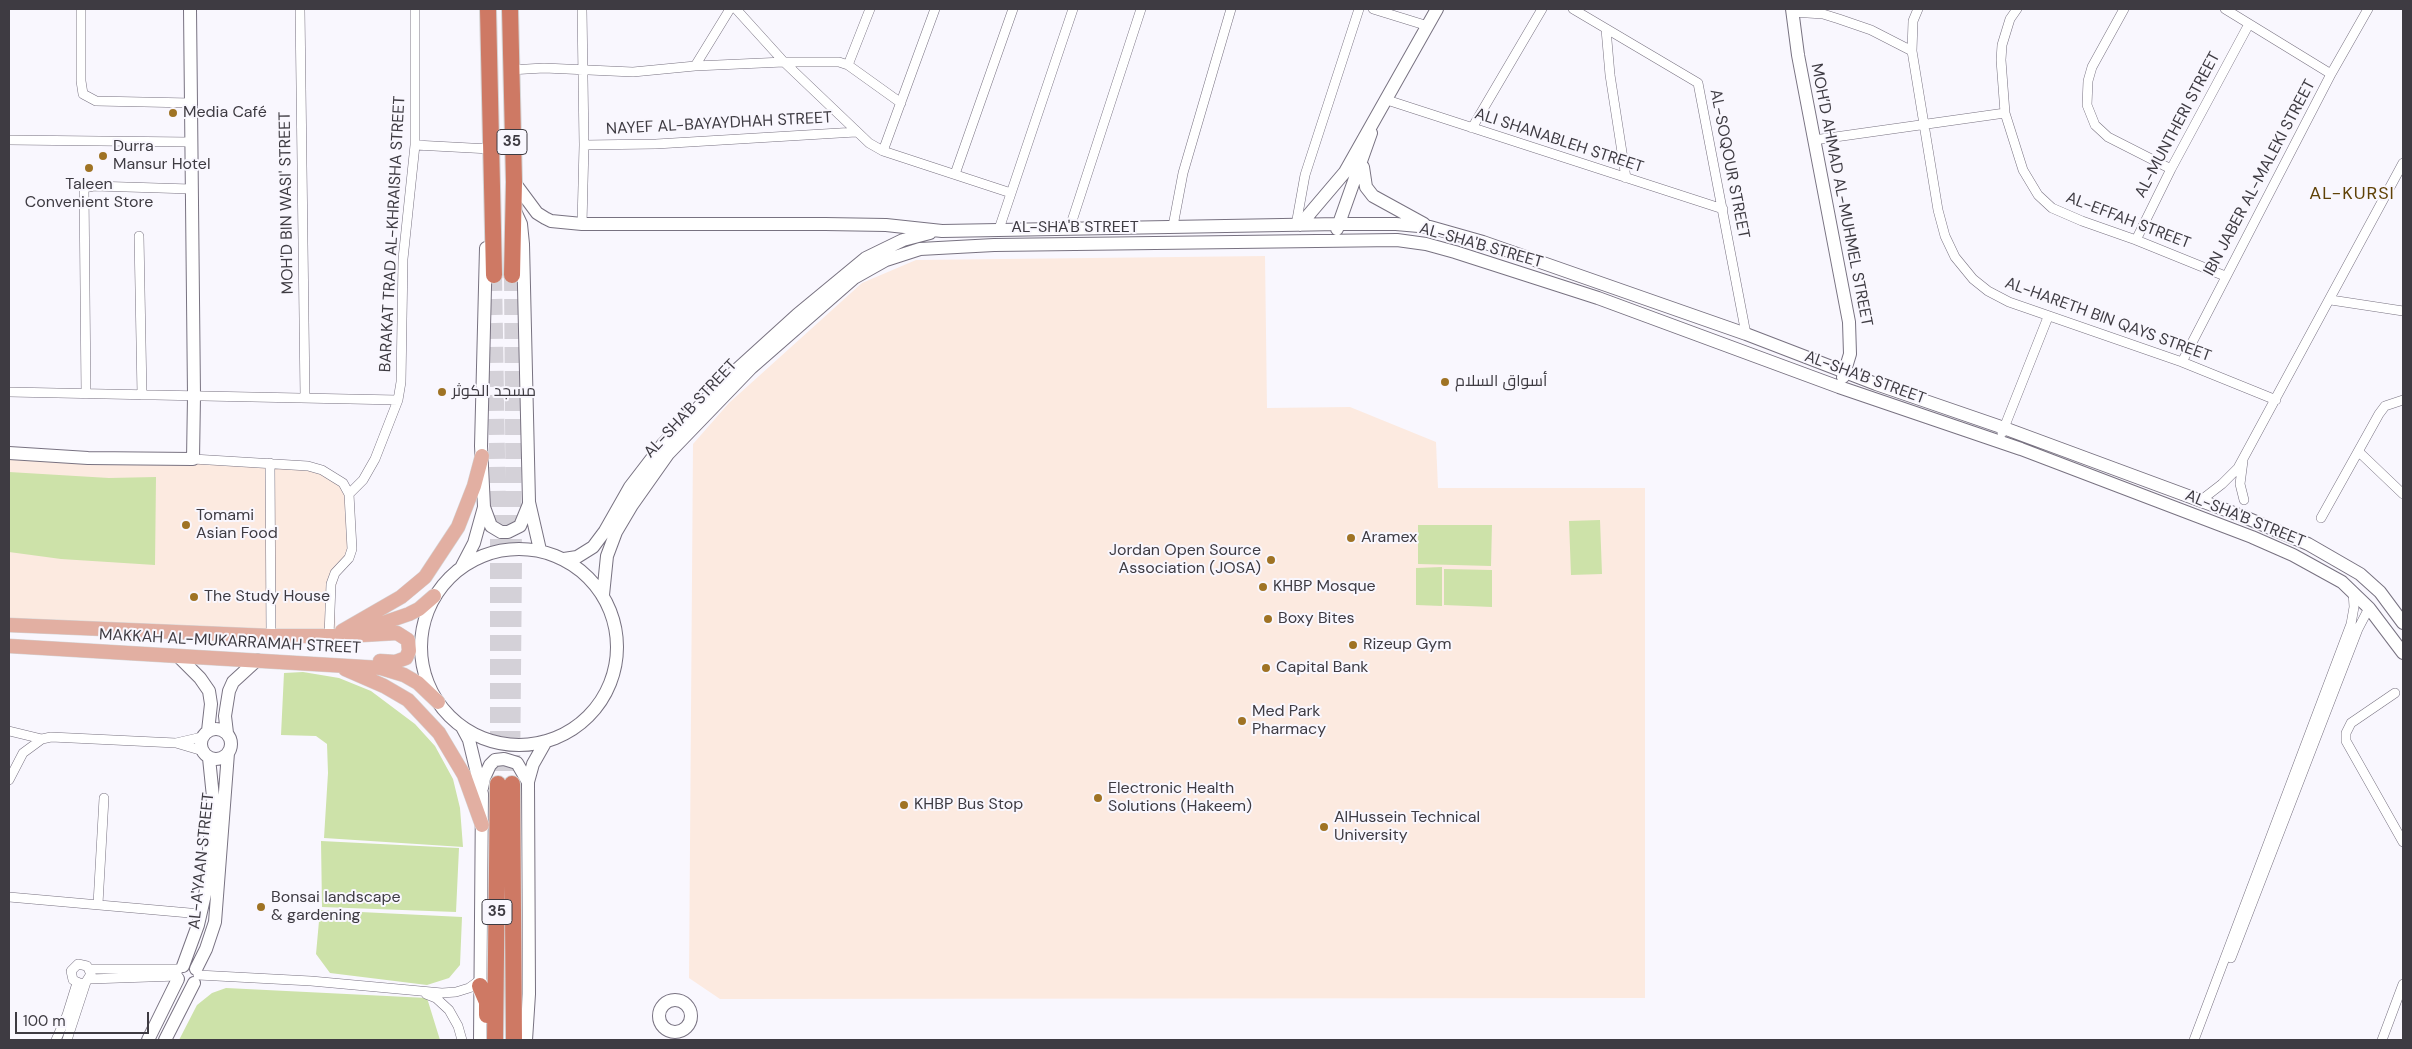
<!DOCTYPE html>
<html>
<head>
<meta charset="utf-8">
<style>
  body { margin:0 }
  #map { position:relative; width:2412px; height:1049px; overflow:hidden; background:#f9f7fe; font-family:"DM Sans",sans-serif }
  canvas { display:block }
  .frame { position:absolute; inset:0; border:10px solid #3e3b42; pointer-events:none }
  .scale { position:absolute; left:15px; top:1012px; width:134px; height:22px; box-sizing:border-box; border:2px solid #3e3b42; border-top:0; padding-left:6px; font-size:15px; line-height:18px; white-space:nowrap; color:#3e3b42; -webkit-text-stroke:4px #f9f7fe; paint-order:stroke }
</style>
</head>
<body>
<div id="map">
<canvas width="2412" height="1049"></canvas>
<div class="frame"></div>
<div class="scale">100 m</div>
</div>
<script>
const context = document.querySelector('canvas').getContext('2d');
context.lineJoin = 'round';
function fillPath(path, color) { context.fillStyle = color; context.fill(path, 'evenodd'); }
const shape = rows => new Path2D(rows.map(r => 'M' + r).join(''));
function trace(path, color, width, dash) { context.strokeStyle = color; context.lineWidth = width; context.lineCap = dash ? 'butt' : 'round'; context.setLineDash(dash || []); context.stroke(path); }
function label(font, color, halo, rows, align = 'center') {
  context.font = font + ' "DM Sans",Cairo,sans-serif'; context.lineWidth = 4; context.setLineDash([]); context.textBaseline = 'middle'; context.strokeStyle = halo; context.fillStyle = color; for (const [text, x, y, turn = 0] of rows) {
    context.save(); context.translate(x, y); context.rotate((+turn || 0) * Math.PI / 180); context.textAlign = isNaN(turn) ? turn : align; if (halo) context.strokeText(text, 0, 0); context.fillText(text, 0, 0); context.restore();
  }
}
const commercial = shape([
  [1265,256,1267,408,1350,407,1436,442,1438,488,1645,488,1645,998,720,999,689,978,693,444,729,403,862,283,916,260],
  [9,453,322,470,349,494,352,560,339,574,334,595,336,633,9,625]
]);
const green = shape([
  [9,472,109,478,156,477,155,565,61,559,9,552],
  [1600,520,1602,574,1571,575,1569,521],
  [1418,525,1492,525,1491,566,1418,564],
  [1442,567,1442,606,1416,605,1416,568],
  [1444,569,1492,570,1492,607,1444,605],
  [303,672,339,678,371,691,415,724,435,746,453,779,460,808,463,847,324,838,328,773,327,744,316,736,281,735,284,673],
  [321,841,459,848,456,912,322,907],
  [320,910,462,917,460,965,449,978,427,985,330,973,316,954],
  [226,988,427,998,440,1040,179,1040,197,1005,212,993]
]);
const highwayTunnel = shape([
  [494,275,498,514,498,784],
  [512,275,514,561,512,784]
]);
const street = shape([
  [81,9,81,81,83,94,96,101,191,103],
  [300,9,305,397],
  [582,9,584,145,582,224],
  [736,9,784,62,869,143,883,151,1011,193],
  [1373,9,1428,26],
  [1573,9,1698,83,1746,334],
  [1918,9,1913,21,1912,51,1938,210,1945,236,1955,257,1973,279,1988,291,2009,302,2182,362,2276,400],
  [2017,9,2010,19,2002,45,2001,60,2005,113,2023,170,2038,195,2052,208,2082,221,2136,240,2225,276],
  [2124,9,2092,67,2088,81,2087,105,2095,125,2108,137,2171,169],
  [2225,9,2331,74],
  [1792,12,1823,14,1839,19,1871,30,1912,51],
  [1606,29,1610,75,1626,178],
  [848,65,870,9],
  [695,66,730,9],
  [510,70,544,68,633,72,695,66,784,62,839,62,848,65,901,103],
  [1387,100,1723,209],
  [1472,128,1542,9],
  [9,140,191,142],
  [1814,140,2005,113],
  [415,145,490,149],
  [584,145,656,144,856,132],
  [883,151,935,9],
  [955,174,1013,9],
  [1296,225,1305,175,1359,9],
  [1173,226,1183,173,1231,9],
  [1070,227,1141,9],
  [999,229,1073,9],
  [139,236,142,395],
  [2136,240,2171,169,2249,24],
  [2331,300,2403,311],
  [2182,362,2331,74,2368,9],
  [9,392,398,400],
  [86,394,84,188,94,186,191,189],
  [2002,433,2048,317],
  [2359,452,2403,494],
  [193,459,308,466,322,470,343,483,349,494,352,549,349,558,335,573,331,584,329,636],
  [2243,461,2240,484,2244,500],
  [270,463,271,636],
  [349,494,363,480,375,459,398,400,401,382,403,259,415,145,415,9],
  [2200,501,2222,484,2238,468,2403,163],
  [2321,518,2379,414,2385,406,2403,400],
  [2395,693,2351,723,2346,733,2346,741,2403,842],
  [9,731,42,739],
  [176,743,202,737],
  [9,780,23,753,42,739,51,737,176,743,203,751],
  [9,897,201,914],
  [98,904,104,798],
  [2231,958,2358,629,2369,608],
  [90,969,179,969],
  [198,975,311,981,442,993,456,992,469,988,480,980],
  [90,979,178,976],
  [426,994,436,998,449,1010,458,1026,462,1040],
  [56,1040,67,1015,77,983],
  [67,1040,86,982,91,974,87,966,78,964,71,971,73,980,82,984,86,982],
  [2194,1040,2351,624,2354,607,2353,591],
  [2382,1040,2403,984]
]);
const secondary = shape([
  [1792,9,1798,55,1849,322,1850,354,1843,377],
  [1363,167,1366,187,1373,196,1424,224],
  [514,182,537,213,545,218,551,221,582,224,825,224,886,225,942,231,1339,224,1396,224,1430,227,1483,242,1746,334,1876,384,2004,428,2242,516,2308,544,2360,574,2380,592,2403,623],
  [515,211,521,224,523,244,529,502,540,550],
  [1300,225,1345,172,1437,9],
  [1337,229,1371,133],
  [9,453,88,458,193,459,194,396,190,9],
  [484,507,491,526,501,532,508,532,520,526,529,504],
  '421 647a98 98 0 1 1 196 0a98 98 0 1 1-196 0Z',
  [564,559,577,557,593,547,605,531,630,487,663,444,721,384,797,315,866,258,903,240,930,233],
  [462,566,474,543,484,507,481,446,486,248],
  [603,595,607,556,616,532,632,505,668,454,751,368,854,278,886,260,920,249,994,245,1397,240,1426,244,1455,252,1598,298,1839,387,2021,449,2252,537,2293,555,2342,582,2369,608,2403,653],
  [179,657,200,678,209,691,211,704,208,731],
  [462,727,469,740,482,794,480,1040],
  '201 744a15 15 0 1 1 30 0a15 15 0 1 1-30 0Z',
  [227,733,225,716,229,691,233,682,257,660],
  [482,788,484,778,490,765,495,760,504,759,517,763,528,782],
  [183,966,198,925,206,890,213,797,209,758],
  [196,969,206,949,215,922,228,753],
  '659 1016a16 16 0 1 1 32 0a16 16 0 1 1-32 0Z',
  [148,1040,178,979],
  [165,1040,194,983],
  [526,1040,529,994,528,782,533,764,546,741]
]);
const primary = shape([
  [9,625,271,636,345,636,409,614,419,609,434,596],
  [342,631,401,597,425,577,458,527,474,486,482,456],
  [363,635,397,633,408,640,409,651,406,658,395,662,380,661],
  [9,646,381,668,404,675,418,683,438,702],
  [345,669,384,686,408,700,439,733,464,775,482,825]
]);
const highway = shape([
  [488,9,494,275],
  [510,9,514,182,512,275],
  [512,784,514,1040],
  [480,986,487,1002,487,1015],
  [495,1040,498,784]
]);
const markers = [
  [173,113,5,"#9f7324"],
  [103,156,5,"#9f7324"],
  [89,168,5,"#9f7324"],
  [1445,382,5,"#9f7324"],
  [442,392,5,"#9f7324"],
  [186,525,5,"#9f7324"],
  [1351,538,5,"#9f7324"],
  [1271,560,5,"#9f7324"],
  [1263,587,5,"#9f7324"],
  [194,597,5,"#9f7324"],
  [1268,619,5,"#9f7324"],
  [1353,645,5,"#9f7324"],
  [1266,668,5,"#9f7324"],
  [1242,721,5,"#9f7324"],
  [1098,798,5,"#9f7324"],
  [904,805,5,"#9f7324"],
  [1324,827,5,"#9f7324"],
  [261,907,5,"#9f7324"]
];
const shields = [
  [512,142,30],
  [497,912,30]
];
const shieldNames = [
  ["35",512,142],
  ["35",497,912]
];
const poiNames = [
  ["Media Café",183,113],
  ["Durra",113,147],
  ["Mansur Hotel",113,165],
  ["Taleen",89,185,"center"],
  ["Convenient Store",89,203,"center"],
  ["أسواق السلام",1455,382],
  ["مسجد الكوثر",452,392],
  ["Tomami",196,516],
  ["Asian Food",196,534],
  ["Aramex",1361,538],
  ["Jordan Open Source",1261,551,"right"],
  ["Association (JOSA)",1261,569,"right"],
  ["KHBP Mosque",1273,587],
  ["The Study House",204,597],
  ["Boxy Bites",1278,619],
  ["Rizeup Gym",1363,645],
  ["Capital Bank",1276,668],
  ["Med Park",1252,712],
  ["Pharmacy",1252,730],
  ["Electronic Health",1108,789],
  ["Solutions (Hakeem)",1108,807],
  ["KHBP Bus Stop",914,805],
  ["AlHussein Technical",1334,818],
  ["University",1334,836],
  ["Bonsai landscape",271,898],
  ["& gardening",271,916]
];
const streetNames = [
  ["NAYEF AL-BAYAYDHAH STREET",719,124,-3],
  ["AL-MUNTHERI STREET",2178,125,-62],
  ["ALI SHANABLEH STREET",1559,141,18],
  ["AL-SOQOUR STREET",1729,164,79],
  ["IBN JABER AL-MALEKI STREET",2260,178,-62],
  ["MOH’D AHMAD AL-MUHMEL STREET",1841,195,79],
  ["MOH'D BIN WASI' STREET",287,203,-91],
  ["AL-EFFAH STREET",2128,221,21],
  ["AL-SHA'B STREET",1075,228],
  ["BARAKAT TRAD AL-KHRAISHA STREET",393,234,-87],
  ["AL-SHA'B STREET",1481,246,16],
  ["AL-HARETH BIN QAYS STREET",2108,320,20],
  ["AL-SHA'B STREET",1865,378,20],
  ["AL-SHA'B STREET",691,409,-47],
  ["AL-SHA'B STREET",2245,519,22],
  ["MAKKAH AL-MUKARRAMAH STREET",230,642,3],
  ["AL-A'YAAN STREET",202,861,-84]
];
const neighbourhoodNames = [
  ["AL-KURSI",2352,194]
];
fillPath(commercial, '#fceae0');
fillPath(green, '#cde2a9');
trace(highwayTunnel, '#d4d1d8', 16, [16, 8]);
trace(street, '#787281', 10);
trace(secondary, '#787281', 14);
trace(primary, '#d5d4d5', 15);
trace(highway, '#d5d4d5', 18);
trace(street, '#fff', 9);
trace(secondary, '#fff', 12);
trace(primary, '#e2afa2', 14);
trace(highway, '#ce7964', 16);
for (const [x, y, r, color] of markers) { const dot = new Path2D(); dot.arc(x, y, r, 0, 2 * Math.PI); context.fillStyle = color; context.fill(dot); trace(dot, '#f9f7fe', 2); }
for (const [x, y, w] of shields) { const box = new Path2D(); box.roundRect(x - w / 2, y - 12.5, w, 25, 4); context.fillStyle = '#f9f7fe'; context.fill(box); trace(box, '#3e3b42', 1); }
label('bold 15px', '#3e3b42', null, shieldNames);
label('16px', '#3e3b42', '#f9f7fe', poiNames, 'left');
label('16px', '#3e3b42', '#f9f7fe', streetNames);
context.letterSpacing = '1px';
label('18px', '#604207', '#f9f7fe', neighbourhoodNames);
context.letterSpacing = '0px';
</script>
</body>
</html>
